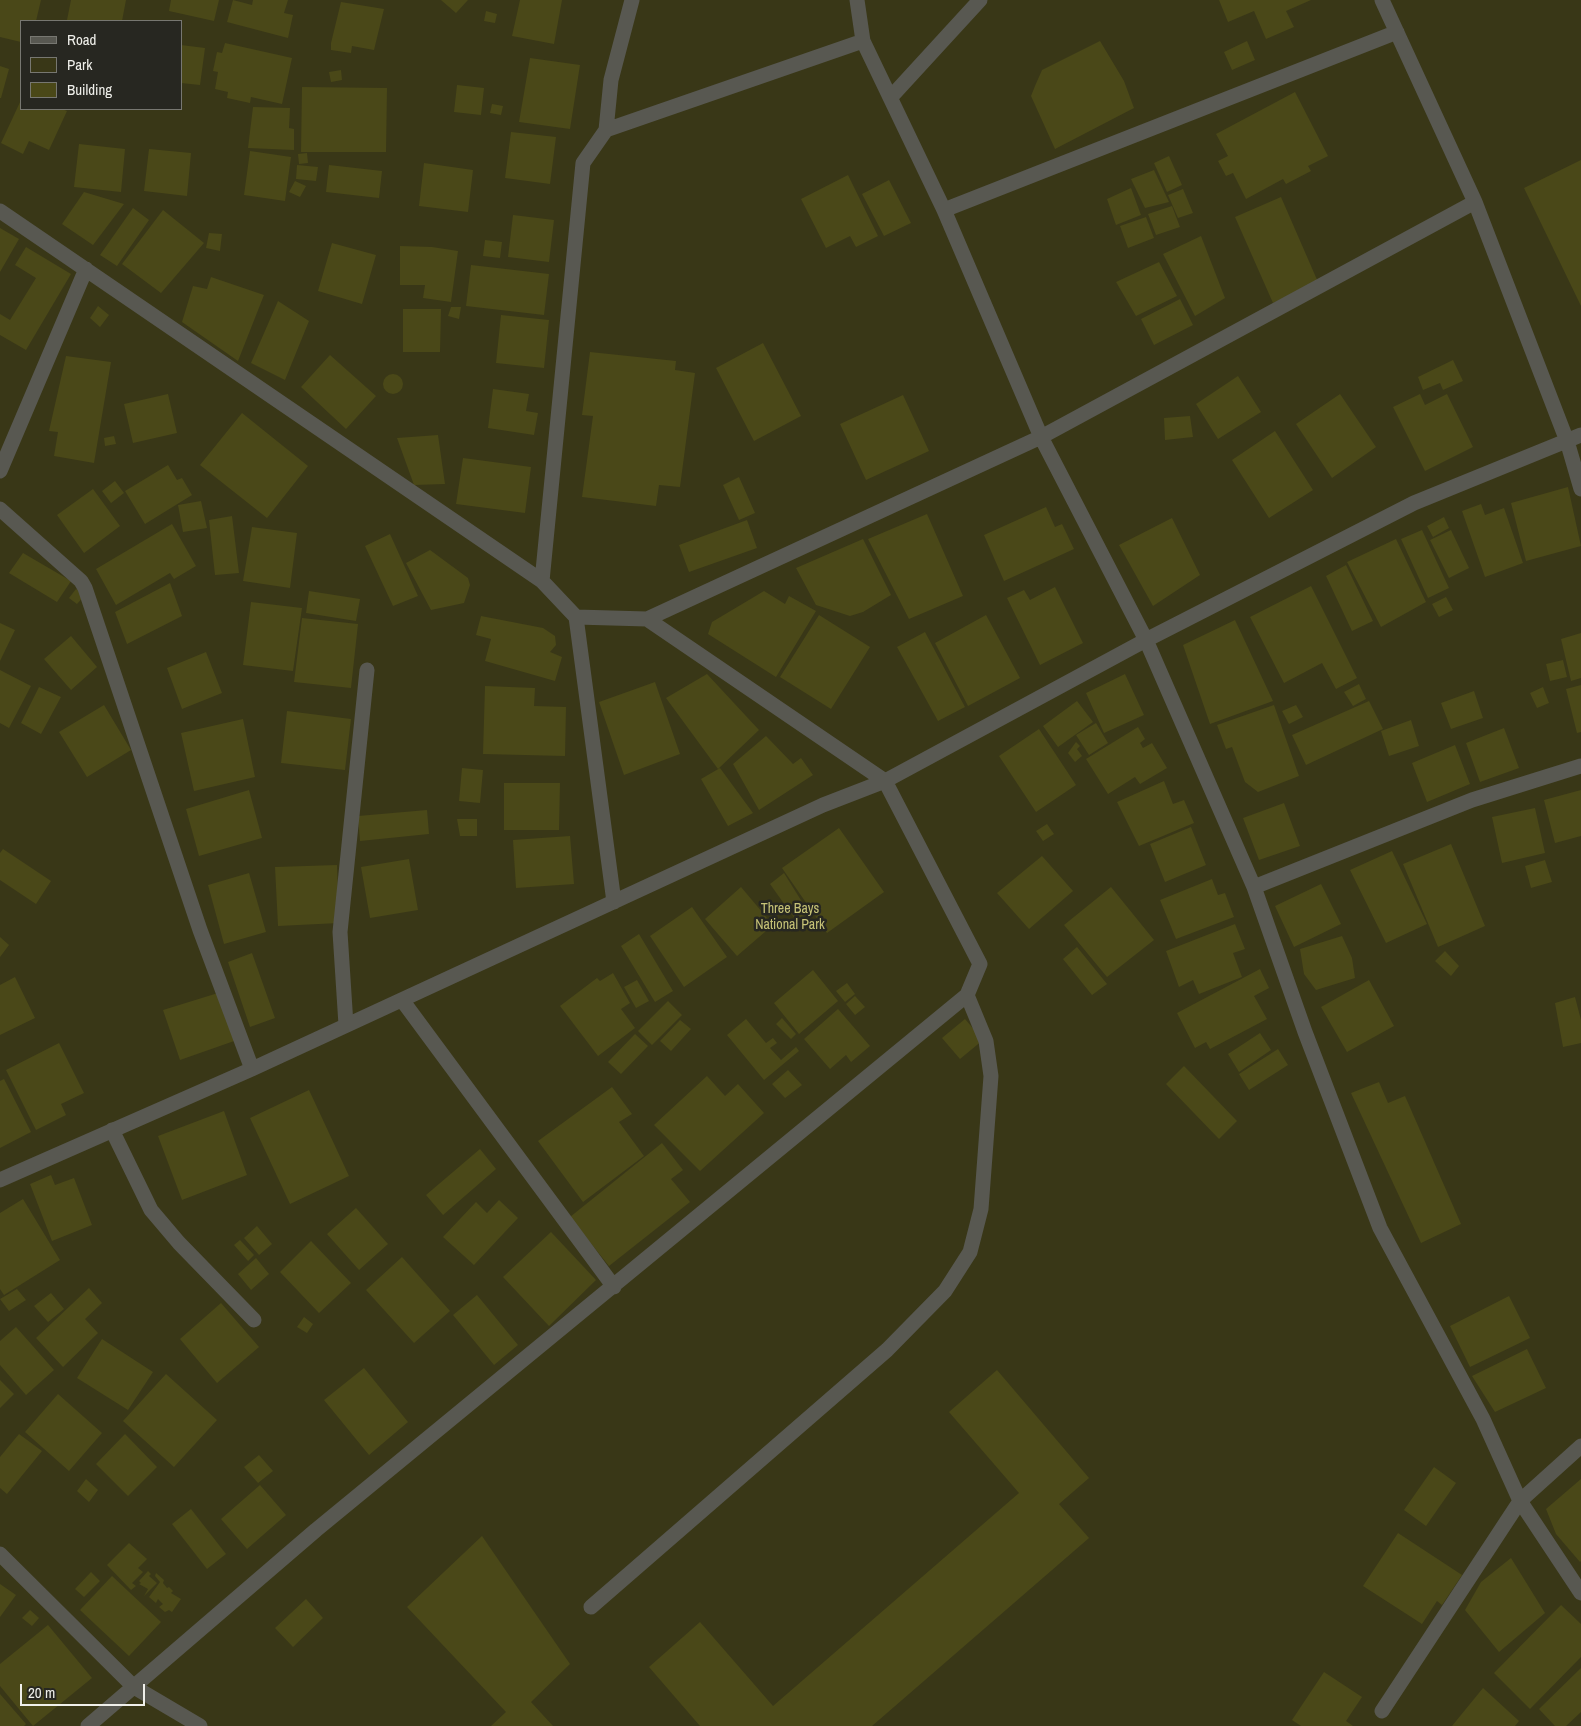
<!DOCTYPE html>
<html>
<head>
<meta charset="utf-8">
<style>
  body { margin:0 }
  #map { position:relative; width:1581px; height:1726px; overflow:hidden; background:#272721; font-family:"Archivo Narrow",sans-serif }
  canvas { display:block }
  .legend { position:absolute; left:20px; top:20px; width:162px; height:90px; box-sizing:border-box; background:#272721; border:1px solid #777771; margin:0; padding:6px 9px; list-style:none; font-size:15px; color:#efefea }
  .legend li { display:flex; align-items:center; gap:10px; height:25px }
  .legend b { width:25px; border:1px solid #777771 }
  .scale { position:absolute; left:20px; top:1684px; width:125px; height:22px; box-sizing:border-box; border:2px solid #efefea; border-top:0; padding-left:6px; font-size:15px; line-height:18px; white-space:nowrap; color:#efefea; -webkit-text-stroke:4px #272721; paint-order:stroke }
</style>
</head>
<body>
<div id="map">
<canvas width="1581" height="1726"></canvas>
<ul class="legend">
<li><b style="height:6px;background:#585851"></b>Road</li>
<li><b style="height:14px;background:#393717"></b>Park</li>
<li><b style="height:14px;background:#4a4818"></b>Building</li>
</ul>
<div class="scale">20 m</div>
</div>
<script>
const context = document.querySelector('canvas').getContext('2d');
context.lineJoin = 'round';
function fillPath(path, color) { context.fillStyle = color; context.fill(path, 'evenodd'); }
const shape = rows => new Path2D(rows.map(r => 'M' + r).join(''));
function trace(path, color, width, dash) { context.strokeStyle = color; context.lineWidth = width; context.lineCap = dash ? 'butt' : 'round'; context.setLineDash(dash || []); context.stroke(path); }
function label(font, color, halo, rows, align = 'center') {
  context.font = font + ' "Archivo Narrow",sans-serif'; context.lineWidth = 5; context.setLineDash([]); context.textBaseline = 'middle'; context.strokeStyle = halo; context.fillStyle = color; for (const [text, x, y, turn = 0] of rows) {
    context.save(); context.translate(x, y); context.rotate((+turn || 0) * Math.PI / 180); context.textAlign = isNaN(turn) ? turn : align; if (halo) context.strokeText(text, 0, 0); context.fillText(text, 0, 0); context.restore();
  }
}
const green = shape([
  [0,0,1581,0,1581,1726,0,1726],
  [21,21,181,21,181,109,21,109]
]);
const building = shape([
  [0,0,41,0,36,21,21,21,21,42,0,37],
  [71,0,126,0,122,21,67,20],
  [171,0,219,0,214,21,169,11],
  [233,0,252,5,253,0,288,0,284,13,293,15,288,38,227,22],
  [441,0,468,0,456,13],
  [520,0,562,0,554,44,512,36],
  [1219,0,1311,0,1286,11,1294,27,1266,39,1254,11,1228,22],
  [341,2,384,9,374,50,352,46,351,53,331,50,331,43],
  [486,11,497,14,495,23,484,21],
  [1100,41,1124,81,1134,108,1055,149,1031,96,1035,86,1042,70],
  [1247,41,1255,60,1232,70,1224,52],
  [225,43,292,58,282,104,251,97,250,103,227,98,228,92,215,89,218,72,213,71,217,52,222,53],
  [181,45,205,48,200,85,181,83],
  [530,58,580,65,570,129,519,122],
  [0,66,9,69,1,98,0,98],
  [341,70,342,80,331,82,329,72],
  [457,85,484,88,481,115,454,112],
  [302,87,387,88,386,152,301,152],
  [1295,92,1328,156,1308,166,1311,171,1286,184,1283,179,1246,199,1233,173,1226,176,1218,161,1228,156,1216,134],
  [21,100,21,109,62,109,67,111,49,150,29,141,23,154,1,143],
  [492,104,503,106,501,115,490,113],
  [253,107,290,108,289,128,294,129,294,150,248,148],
  [511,132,556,137,550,184,505,178],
  [79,144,125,149,121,192,74,187],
  [149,149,191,153,187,196,144,191],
  [250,151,291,157,285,201,244,195],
  [307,153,308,163,299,164,298,154],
  [1169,156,1182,185,1167,192,1154,163],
  [1581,160,1581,306,1524,188],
  [424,163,473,170,468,212,419,206],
  [297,165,318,167,316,181,296,179],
  [329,165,382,171,379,198,326,192],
  [1154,170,1169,202,1145,208,1131,179],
  [848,175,878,236,856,247,850,236,826,248,801,199],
  [889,180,911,223,884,236,862,194],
  [295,181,306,186,300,197,289,192],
  [1131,188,1141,215,1116,225,1107,199],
  [1183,189,1193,213,1178,218,1168,195],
  [84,192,124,204,93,245,62,224],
  [1281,197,1318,282,1273,303,1235,217],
  [1172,206,1180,227,1156,235,1148,214],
  [133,208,149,220,117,266,100,255],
  [163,210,204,243,161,293,122,264],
  [513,215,554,220,549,262,508,257],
  [1146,217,1154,238,1128,248,1120,226],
  [0,228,19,239,0,272],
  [209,233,222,234,220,251,206,248],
  [1201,236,1225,298,1195,316,1163,254],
  [485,240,502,242,500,258,483,256],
  [332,243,376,255,362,304,318,291],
  [400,246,432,247,458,251,451,302,423,298,425,285,400,285],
  [26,247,71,274,26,350,0,335,0,314,10,320,36,278,15,265],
  [1159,262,1177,296,1136,316,1116,282],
  [471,265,549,274,544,315,466,306],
  [211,277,264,295,238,361,182,322,193,286,207,289],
  [1180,299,1193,325,1154,345,1141,319],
  [278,301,309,321,285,380,251,363],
  [98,306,109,315,100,327,90,318],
  [451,307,461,307,459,319,448,316],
  [403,309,441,309,440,352,403,352],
  [501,315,549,320,544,368,496,363],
  [763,343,801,416,754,441,716,368],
  [590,352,676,361,675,370,695,373,680,487,659,485,656,506,582,497,593,416,582,415],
  [330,355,376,396,346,429,301,387],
  [66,356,111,362,94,463,54,456,58,432,49,431],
  [1453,360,1463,381,1443,390,1440,383,1423,390,1418,377],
  '383 384a10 10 0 1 1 20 0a10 10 0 1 1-20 0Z',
  [1238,376,1261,412,1218,439,1196,404],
  [493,389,529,394,526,411,538,413,534,435,488,428],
  [168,394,177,433,133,443,124,404],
  [1340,394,1376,447,1332,478,1296,424],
  [1420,394,1425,405,1447,394,1473,447,1425,471,1393,407],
  [903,395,929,451,866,480,840,424],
  [242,413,308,466,267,518,200,465],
  [1190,416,1193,437,1165,440,1164,418],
  [1275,431,1313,490,1269,518,1232,460],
  [438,435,445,484,414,485,397,438],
  [114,436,116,444,105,446,104,438],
  [463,458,531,467,525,513,456,504],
  [168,465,177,480,182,478,192,495,145,524,125,491],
  [739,477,755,513,739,520,723,485],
  [115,481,124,493,111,503,102,491],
  [1568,487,1581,546,1526,561,1511,503],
  [93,489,120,526,84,553,57,515],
  [201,501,207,528,183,532,178,505],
  [1481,504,1485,515,1504,508,1523,563,1485,577,1462,511],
  [1046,507,1055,527,1062,524,1074,549,1004,581,984,535],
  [927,514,963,596,909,619,868,539],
  [232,516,239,573,215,575,209,520],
  [1444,517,1449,528,1433,537,1427,526],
  [1172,518,1200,575,1153,606,1119,545],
  [747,520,757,548,689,572,679,545],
  [172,524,196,566,174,579,170,573,116,605,96,569],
  [252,527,297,533,290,588,243,581],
  [1422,530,1449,588,1428,598,1401,539],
  [1451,530,1469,568,1449,578,1430,540],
  [390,534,418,596,393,606,365,546],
  [863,539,891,595,863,612,850,616,816,605,796,568],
  [1396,539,1426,602,1381,627,1347,562],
  [430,550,468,578,470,585,464,603,431,610,406,563],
  [23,553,71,581,57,602,9,573],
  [1346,565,1373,621,1352,631,1326,576],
  [170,583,182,616,127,644,115,612],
  [1311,586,1357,678,1336,689,1322,663,1284,683,1250,617],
  [1055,587,1083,643,1040,665,1007,598,1024,590,1030,600],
  [76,589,85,595,77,604,69,598],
  [309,591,360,599,356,621,306,613],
  [764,591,785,604,789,596,816,611,776,677,708,634,712,622],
  [1446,597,1453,610,1439,617,1432,604],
  [251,602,302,608,293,671,243,665],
  [819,615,870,647,831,709,780,677],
  [986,615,1020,678,968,706,935,643],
  [481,616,543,628,555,636,556,645,550,652,562,657,555,681,485,661,491,639,476,635],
  [302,618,358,624,351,688,294,682],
  [1235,620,1273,701,1210,724,1183,645],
  [0,623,15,630,0,661],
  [925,632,965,707,938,721,897,647],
  [1581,633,1581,678,1571,681,1561,639],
  [71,636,97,667,71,690,44,659],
  [206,652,222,693,182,709,167,668],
  [1563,660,1567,677,1550,681,1546,664],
  [0,670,31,686,9,728,0,723],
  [707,674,759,730,718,769,666,698],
  [1125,674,1144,715,1104,733,1086,693],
  [655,682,680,754,624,775,599,702],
  [1359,684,1366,699,1353,706,1344,692],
  [1581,685,1581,732,1577,733,1566,689],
  [485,686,535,688,534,706,566,707,565,756,483,754],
  [39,687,61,697,41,734,21,723],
  [1543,687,1549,703,1537,708,1530,693],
  [1474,691,1483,718,1451,729,1441,703],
  [1077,701,1093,722,1058,747,1043,726],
  [1369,701,1383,729,1306,765,1292,735],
  [104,705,131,750,87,777,59,732],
  [1274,705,1299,776,1258,792,1245,782,1232,747,1226,749,1217,725],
  [1296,705,1303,717,1289,724,1282,711],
  [287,711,351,719,345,770,281,763],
  [243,719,255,777,194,791,181,733],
  [1411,720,1419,746,1389,756,1381,731],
  [1096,723,1108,743,1089,755,1076,735],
  [1138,727,1145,739,1140,743,1143,748,1152,743,1167,768,1140,784,1135,777,1108,794,1086,759],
  [1504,728,1519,768,1480,782,1466,743],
  [1039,729,1076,785,1036,812,999,756],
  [766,736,793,764,801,758,813,775,759,810,733,764],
  [1076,742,1080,746,1077,749,1082,756,1075,762,1068,753],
  [1455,745,1470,784,1427,802,1412,763],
  [462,768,483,770,480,803,459,801],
  [720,768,753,813,728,826,701,779],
  [1164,781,1173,804,1184,800,1194,823,1139,846,1117,802],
  [504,783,560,783,559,830,504,830],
  [249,790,262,838,199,856,186,809],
  [1581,790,1581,836,1555,843,1544,800],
  [1284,803,1300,846,1259,860,1243,818],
  [1535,808,1545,853,1502,863,1492,817],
  [427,810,429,834,360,841,358,816],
  [457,819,477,819,477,836,460,836],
  [1047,824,1054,834,1043,841,1036,831],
  [1191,827,1206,865,1165,882,1150,844],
  [839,828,884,892,827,933,782,868],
  [570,836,574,884,516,888,513,840],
  [1451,844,1485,926,1438,947,1403,864],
  [3,849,51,881,36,904,0,880,0,853],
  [1392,851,1427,924,1386,943,1350,870],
  [1042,856,1073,891,1029,929,997,893],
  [409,859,418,910,370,918,361,867],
  [1545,860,1552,882,1531,888,1525,866],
  [337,865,339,923,278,926,275,867],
  [249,873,266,932,224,944,208,885],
  [784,873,809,913,797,922,770,884],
  [1212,879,1218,895,1225,893,1234,917,1176,939,1160,900],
  [1321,884,1341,924,1294,947,1275,906],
  [741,887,773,925,737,956,705,919],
  [1111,887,1154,940,1107,977,1064,925],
  [692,907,727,957,684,987,650,936],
  [1235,924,1245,949,1233,953,1242,977,1199,994,1193,980,1179,987,1166,951],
  [639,934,673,991,655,1002,621,946],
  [1342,936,1352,958,1355,978,1316,990,1304,974,1300,949],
  [0,937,9,945,0,957],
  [1077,947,1107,984,1092,995,1063,959],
  [1445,951,1459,966,1451,976,1435,961],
  [252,953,275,1018,250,1027,228,962],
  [1260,969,1269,988,1254,996,1267,1019,1210,1049,1206,1042,1195,1048,1177,1013],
  [813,970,838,1001,799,1034,774,1003],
  [613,973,630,1003,621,1009,635,1028,598,1056,560,1006,597,978,600,981],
  [15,977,35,1018,0,1035,0,985],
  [637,980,649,1001,636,1008,624,987],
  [1369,980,1394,1026,1347,1052,1321,1007],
  [847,983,855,994,845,1002,836,991],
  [218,993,237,1040,180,1060,163,1010],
  [855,996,865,1007,855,1015,846,1004],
  [1575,997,1581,1020,1581,1043,1563,1047,1555,1003],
  [668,1001,682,1015,652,1045,638,1031],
  [838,1009,870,1046,851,1062,846,1055,830,1069,804,1039],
  [782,1018,796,1034,791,1039,776,1024],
  [746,1019,766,1043,773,1038,777,1043,770,1048,781,1060,796,1047,799,1051,764,1080,727,1035],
  [965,1019,983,1040,960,1059,942,1038],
  [680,1020,691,1029,671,1051,660,1041],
  [1260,1033,1271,1050,1239,1072,1228,1054],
  [635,1034,648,1046,621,1074,608,1062],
  [59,1043,84,1093,61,1104,66,1115,36,1130,6,1070],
  [1278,1049,1288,1065,1249,1090,1239,1074],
  [1184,1066,1237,1121,1219,1139,1166,1084],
  [788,1070,802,1085,785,1098,772,1084],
  [707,1076,725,1096,738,1084,764,1113,700,1171,654,1125],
  [4,1079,31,1132,0,1148,0,1081],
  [1379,1082,1388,1103,1405,1096,1461,1224,1421,1243,1351,1093],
  [612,1087,632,1114,619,1122,644,1156,583,1202,538,1141],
  [309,1090,349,1176,290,1204,250,1118],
  [224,1111,247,1175,182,1200,158,1136],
  [662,1143,683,1170,671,1179,690,1202,609,1266,570,1217],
  [480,1149,496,1169,443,1215,426,1195],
  [51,1175,55,1185,74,1178,92,1225,52,1241,30,1184],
  [23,1199,60,1260,4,1295,0,1289,0,1213],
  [499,1200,518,1218,474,1265,443,1237,476,1202,487,1213],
  [356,1208,388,1244,359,1270,327,1234],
  [257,1226,272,1244,259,1255,244,1238],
  [551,1232,596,1280,549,1326,503,1277],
  [240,1240,254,1255,248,1261,234,1245],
  [311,1241,351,1283,319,1313,280,1272],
  [402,1257,450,1311,414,1343,366,1290],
  [256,1258,269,1274,251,1290,238,1274],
  [89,1288,102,1303,85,1319,98,1333,63,1367,36,1338],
  [17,1289,26,1300,9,1311,0,1299],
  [51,1293,64,1309,48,1322,34,1306],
  [477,1295,518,1345,494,1365,453,1315],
  [1509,1296,1530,1338,1470,1367,1450,1326],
  [221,1303,259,1347,217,1383,180,1339],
  [304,1317,313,1324,307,1333,297,1327],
  [16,1327,54,1370,26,1395,0,1365,0,1341],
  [102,1339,153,1372,128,1410,77,1378],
  [1527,1349,1546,1388,1495,1412,1472,1376],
  [364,1368,408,1422,369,1455,324,1400],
  [997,1370,1089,1478,1059,1504,1089,1538,872,1726,700,1726,649,1667,700,1622,773,1706,1019,1493,949,1412],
  [166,1374,217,1420,174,1467,123,1421],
  [0,1380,14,1394,0,1408],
  [58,1394,102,1433,69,1471,25,1432],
  [19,1434,42,1451,7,1494,0,1488,0,1457],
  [125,1434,157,1467,128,1496,96,1464],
  [259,1455,273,1471,258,1483,244,1467],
  [1434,1467,1456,1483,1426,1526,1404,1510],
  [86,1479,98,1490,89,1502,77,1491],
  [1581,1479,1581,1561,1580,1562,1556,1534,1546,1509],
  [260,1485,286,1515,247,1549,221,1519],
  [191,1509,226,1554,207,1569,172,1524],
  [1398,1533,1462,1575,1442,1605,1437,1601,1422,1624,1363,1586],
  [482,1536,570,1664,531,1702,553,1726,491,1726,506,1712,407,1607],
  [129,1543,147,1559,138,1568,143,1572,132,1583,136,1586,131,1590,107,1565],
  [1511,1558,1545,1613,1499,1652,1465,1610,1481,1582],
  [148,1571,151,1574,149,1576,157,1583,144,1596,148,1589,139,1584,141,1583,139,1581],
  [91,1572,100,1581,84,1597,75,1589],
  [156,1573,164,1580,163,1583,167,1588,169,1587,173,1591,171,1593,181,1599,172,1612,169,1610,165,1612,159,1607,163,1604,158,1599,156,1603,149,1597,160,1582,155,1576],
  [112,1576,161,1622,129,1656,80,1610],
  [0,1584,16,1595,0,1617],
  [306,1599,323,1618,293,1647,275,1628],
  [1561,1605,1581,1624,1581,1657,1530,1709,1494,1673],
  [30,1610,39,1618,32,1626,22,1618],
  [48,1625,92,1678,33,1726,0,1686,0,1664],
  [1581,1668,1581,1712,1566,1726,1555,1726,1539,1709],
  [1324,1672,1362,1697,1346,1721,1353,1726,1301,1726,1292,1720],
  [1483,1688,1519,1721,1515,1726,1452,1726],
  [0,1694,26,1724,24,1726,0,1726]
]);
const minor = shape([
  [857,0,863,41],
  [1382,0,1475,202,1567,441,1581,489],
  [891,97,980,0],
  [606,130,863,41,944,210,1041,437,1146,640,1254,887,1305,1032,1380,1228,1483,1419,1520,1501,1581,1593],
  [944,210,1397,32],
  [0,211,542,581,576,617,647,619,885,781,980,964,967,995,316,1530,88,1726],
  [0,471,86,269],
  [0,509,81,581,85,588,200,930,252,1069],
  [542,581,583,163,606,130,611,80,632,0],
  [576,617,614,902],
  [647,619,1041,437,1475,202],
  [1254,887,1472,800,1581,766],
  [402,1000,614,1287],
  [346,1025,340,932,367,670],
  [112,1130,151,1210,179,1243,254,1320],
  [0,1180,252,1069,823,805,885,781,1146,640,1414,503,1581,435],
  [0,1554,134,1687,200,1726],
  [591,1607,887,1350,945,1291,970,1252,981,1209,991,1076,986,1041,967,995],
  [1382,1711,1520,1501,1581,1446]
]);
const parkNames = [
  ["Three Bays",790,909],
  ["National Park",790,925]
];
fillPath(green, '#393717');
fillPath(building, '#4a4818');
trace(minor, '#585851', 15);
label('14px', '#c7c377', '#272721', parkNames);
</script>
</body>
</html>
